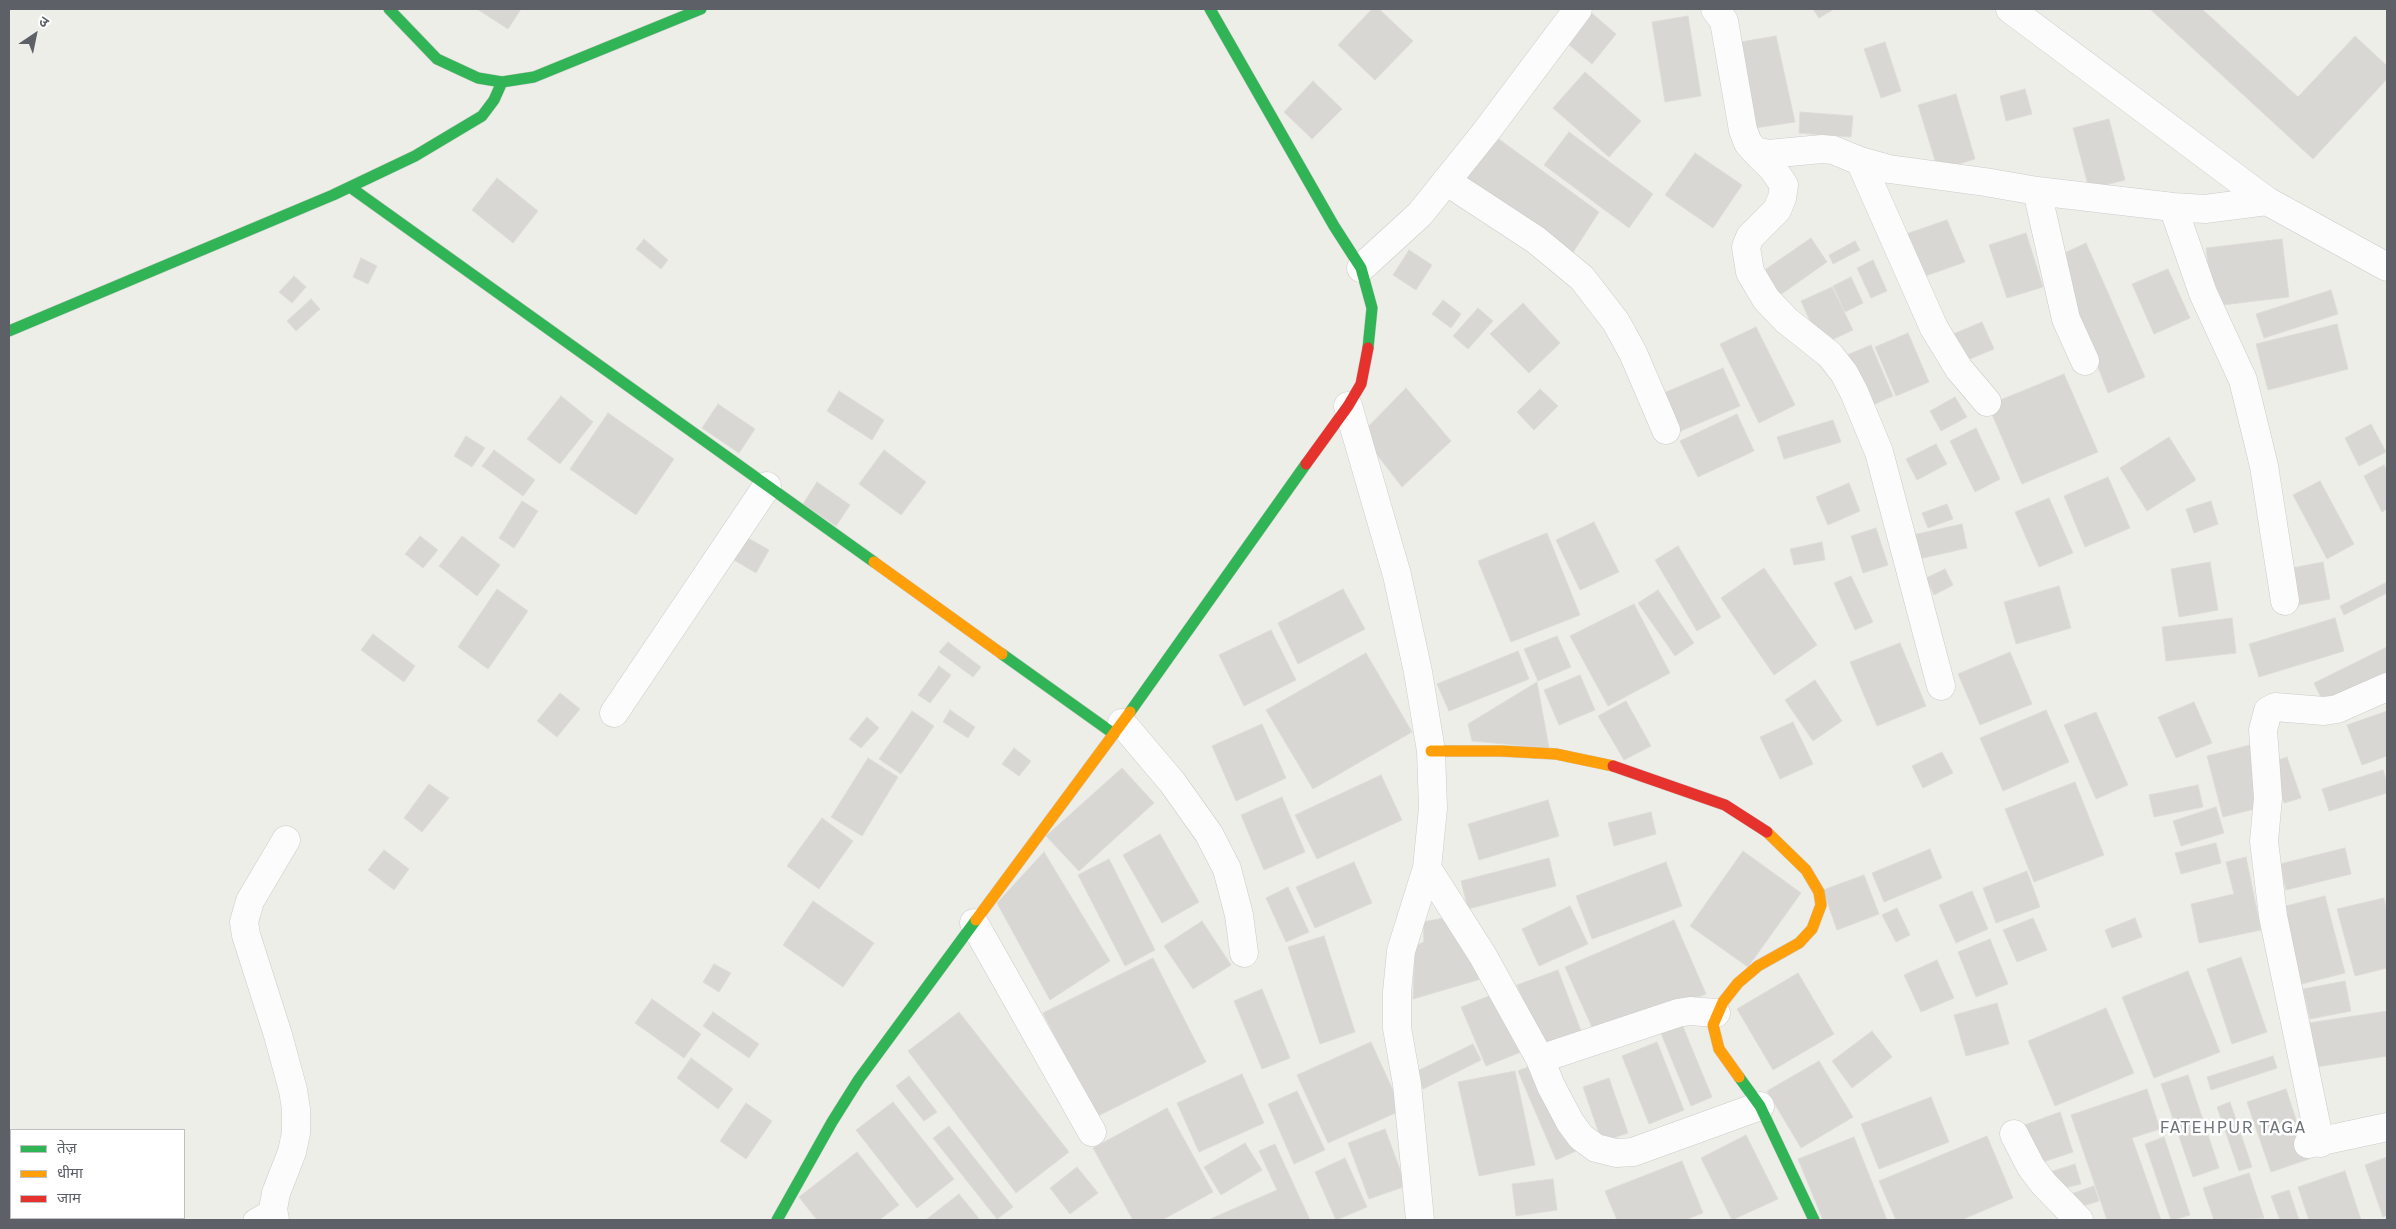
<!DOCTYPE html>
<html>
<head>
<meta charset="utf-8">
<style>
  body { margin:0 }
  #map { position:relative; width:2396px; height:1229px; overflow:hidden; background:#eeeee9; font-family:Karla,"Noto Sans Devanagari",sans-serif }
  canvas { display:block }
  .frame { position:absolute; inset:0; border:10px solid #5d6167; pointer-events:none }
  .legend { position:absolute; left:10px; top:1129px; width:175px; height:90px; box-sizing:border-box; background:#fff; border:1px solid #bec0c2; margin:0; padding:6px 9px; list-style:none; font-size:15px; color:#5d6167 }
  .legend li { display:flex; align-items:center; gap:10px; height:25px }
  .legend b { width:25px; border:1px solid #bec0c2 }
  .north { position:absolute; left:10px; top:10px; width:50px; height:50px; -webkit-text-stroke:4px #fff; paint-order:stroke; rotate:34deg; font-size:14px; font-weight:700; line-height:20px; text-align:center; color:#5d6167 }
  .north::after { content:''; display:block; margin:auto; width:18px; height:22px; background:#5d6167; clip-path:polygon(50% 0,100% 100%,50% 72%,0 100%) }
</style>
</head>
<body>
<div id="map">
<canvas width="2396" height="1229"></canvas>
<div class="frame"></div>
<ul class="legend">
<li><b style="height:6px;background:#30b455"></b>तेज़</li>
<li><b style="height:6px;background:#ff9f0a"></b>धीमा</li>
<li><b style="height:6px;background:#e5322d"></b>जाम</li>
</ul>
<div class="north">उ</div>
</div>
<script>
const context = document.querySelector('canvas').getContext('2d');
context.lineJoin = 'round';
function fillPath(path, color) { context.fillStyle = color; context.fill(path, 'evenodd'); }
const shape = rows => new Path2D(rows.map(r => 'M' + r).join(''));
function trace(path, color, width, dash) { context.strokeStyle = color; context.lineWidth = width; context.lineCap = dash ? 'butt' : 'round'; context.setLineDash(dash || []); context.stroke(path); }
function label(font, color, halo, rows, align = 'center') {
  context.font = font + ' Karla,sans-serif'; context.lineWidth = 5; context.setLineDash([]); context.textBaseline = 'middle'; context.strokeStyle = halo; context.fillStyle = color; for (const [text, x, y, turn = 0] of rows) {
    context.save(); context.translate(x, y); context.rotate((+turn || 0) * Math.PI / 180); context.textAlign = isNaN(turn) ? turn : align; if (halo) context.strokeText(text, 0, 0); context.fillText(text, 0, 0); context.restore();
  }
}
const building = shape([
  [477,9,521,9,508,29,477,9],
  [1372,9,1379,9,1413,41,1375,80,1338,45,1372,9],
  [1587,9,1616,34,1592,64,1562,39,1587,9],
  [1813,9,1834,9,1819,18,1813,9],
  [2150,9,2202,9,2298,97,2355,36,2387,66,2387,79,2313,159,2150,9],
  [1688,16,1701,96,1665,102,1652,22,1688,16],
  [1776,36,1795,122,1748,129,1735,43,1776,36],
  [1885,42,1901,91,1881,98,1864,49,1885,42],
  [1585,72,1641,121,1609,157,1553,108,1585,72],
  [1313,81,1342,109,1312,139,1284,112,1313,81],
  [2025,89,2032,114,2006,121,2000,96,2025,89],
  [1956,94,1975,159,1938,170,1918,105,1956,94],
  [1800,112,1853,116,1851,137,1799,133,1800,112],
  [2109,119,2125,180,2089,189,2073,128,2109,119],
  [1569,132,1653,194,1629,228,1544,165,1569,132],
  [1496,137,1599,212,1570,257,1461,186,1496,137],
  [1695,153,1742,185,1713,228,1665,195,1695,153],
  [497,178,538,211,513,243,472,210,497,178],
  [1947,220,1965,262,1917,279,1900,236,1947,220],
  [2026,233,2043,287,2007,298,1989,245,2026,233],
  [1811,238,1827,262,1773,300,1756,276,1811,238],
  [644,239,668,260,661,269,636,249,644,239],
  [2282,239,2289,297,2213,306,2206,248,2282,239],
  [1855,241,1860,250,1833,264,1829,255,1855,241],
  [2086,243,2145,377,2108,393,2056,257,2086,243],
  [1409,250,1432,265,1416,290,1393,275,1409,250],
  [361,258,377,266,368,284,353,277,361,258],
  [1873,260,1887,291,1871,298,1857,268,1873,260],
  [2168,269,2190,318,2154,334,2132,284,2168,269],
  [294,276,306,287,292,303,279,292,294,276],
  [1851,277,1863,303,1845,312,1833,286,1851,277],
  [1832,287,1853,330,1821,345,1801,301,1832,287],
  [2331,290,2338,314,2264,338,2256,314,2331,290],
  [311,299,320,309,296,331,287,321,311,299],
  [1443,300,1461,314,1451,328,1432,314,1443,300],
  [1523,303,1560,343,1529,373,1490,334,1523,303],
  [1478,308,1493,321,1468,349,1453,336,1478,308],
  [1982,322,1994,349,1958,364,1946,337,1982,322],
  [2337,324,2348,369,2268,390,2256,344,2337,324],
  [1756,327,1795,405,1759,423,1720,344,1756,327],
  [1908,333,1929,382,1896,396,1875,347,1908,333],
  [1871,345,1893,396,1864,409,1842,357,1871,345],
  [1723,368,1740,406,1676,433,1659,395,1723,368],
  [2064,374,2098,452,2022,484,1988,405,2064,374],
  [1406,388,1451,441,1402,487,1361,434,1406,388],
  [1540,389,1558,406,1534,430,1517,412,1540,389],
  [839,391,884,420,872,440,827,411,839,391],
  [561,396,593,422,560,464,527,439,561,396],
  [1955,397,1967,417,1941,431,1930,411,1955,397],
  [718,404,755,429,739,453,702,428,718,404],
  [608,413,674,459,636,515,570,469,608,413],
  [1737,414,1754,451,1698,477,1680,441,1737,414],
  [1833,420,1841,442,1784,459,1777,437,1833,420],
  [2371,424,2386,452,2359,466,2345,438,2371,424],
  [1976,428,2000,479,1975,492,1950,441,1976,428],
  [466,436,485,448,472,467,454,456,466,436],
  [2169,437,2196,480,2147,511,2120,468,2169,437],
  [1936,444,1947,464,1917,480,1906,459,1936,444],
  [494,450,535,480,523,496,482,466,494,450],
  [884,450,926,482,901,515,859,484,884,450],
  [2384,465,2387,471,2387,509,2382,512,2364,476,2384,465],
  [2108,477,2130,528,2085,547,2064,496,2108,477],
  [2320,481,2354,544,2327,559,2293,495,2320,481],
  [817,482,850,505,836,526,803,504,817,482],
  [1849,483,1860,511,1828,525,1816,497,1849,483],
  [2049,498,2073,553,2039,567,2015,512,2049,498],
  [522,501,538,511,514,548,499,538,522,501],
  [2211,501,2218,524,2194,533,2186,509,2211,501],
  [1947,504,1953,519,1928,528,1922,513,1947,504],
  [1594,522,1619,572,1580,590,1556,540,1594,522],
  [1962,524,1967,548,1919,559,1913,535,1962,524],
  [1876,528,1888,565,1863,573,1851,536,1876,528],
  [1547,533,1580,615,1511,642,1478,561,1547,533],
  [420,536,438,550,423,568,405,554,420,536],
  [462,536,500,565,477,596,439,566,462,536],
  [748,538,769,550,756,573,734,560,748,538],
  [1822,542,1825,560,1794,565,1790,549,1822,542],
  [1678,546,1721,617,1697,631,1655,560,1678,546],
  [2210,562,2218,610,2179,617,2171,569,2210,562],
  [2323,562,2330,599,2294,606,2287,569,2323,562],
  [1764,568,1817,645,1774,675,1721,598,1764,568],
  [1945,569,1953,585,1934,595,1926,578,1945,569],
  [1851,576,1873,622,1855,630,1834,583,1851,576],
  [2387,582,2387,593,2344,615,2340,606,2387,582],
  [2059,586,2071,628,2016,644,2004,602,2059,586],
  [497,589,528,611,488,669,458,647,497,589],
  [1343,589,1365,629,1298,664,1278,623,1343,589],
  [1658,590,1694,643,1675,656,1638,603,1658,590],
  [1634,604,1670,673,1608,706,1570,636,1634,604],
  [2232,618,2236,653,2166,661,2162,627,2232,618],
  [2335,618,2344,651,2259,677,2249,644,2335,618],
  [1271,630,1296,680,1244,706,1219,655,1271,630],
  [373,634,415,666,404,682,361,650,373,634],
  [1557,636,1571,667,1538,681,1524,649,1557,636],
  [948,642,981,667,973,677,939,652,948,642],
  [1900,643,1926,706,1877,726,1850,662,1900,643],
  [2387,647,2387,673,2324,704,2314,683,2387,647],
  [1518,651,1529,679,1449,711,1437,684,1518,651],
  [2010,652,2032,704,1980,725,1958,674,2010,652],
  [1366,653,1412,732,1313,789,1266,710,1366,653],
  [939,666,951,675,930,703,918,695,939,666],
  [1580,675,1595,710,1559,725,1544,690,1580,675],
  [1815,680,1842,721,1813,741,1785,700,1815,680],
  [1537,682,1549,748,1472,741,1468,724,1537,682],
  [560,693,580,709,557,737,537,721,560,693],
  [1626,701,1651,746,1624,760,1598,716,1626,701],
  [2194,702,2212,743,2176,758,2158,717,2194,702],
  [950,710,975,727,968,738,943,722,950,710],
  [2046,710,2069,762,2003,791,1980,738,2046,710],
  [912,711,934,726,901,774,879,759,912,711],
  [2387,711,2387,756,2362,765,2347,725,2387,711],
  [2096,712,2128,785,2096,799,2064,725,2096,712],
  [867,717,879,728,861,748,849,739,867,717],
  [1793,722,1813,764,1780,779,1760,737,1793,722],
  [1262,724,1286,778,1236,801,1212,746,1262,724],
  [2250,745,2266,806,2223,817,2207,756,2250,745],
  [1014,748,1031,761,1019,776,1002,764,1014,748],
  [1942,752,1953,773,1923,788,1912,766,1942,752],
  [2287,757,2301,798,2284,803,2270,763,2287,757],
  [868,758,898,777,862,836,831,817,868,758],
  [1122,768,1154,803,1079,871,1046,836,1122,768],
  [2383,770,2387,783,2387,793,2329,811,2322,789,2383,770],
  [1381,775,1402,820,1317,859,1295,815,1381,775],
  [2075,782,2104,855,2034,882,2005,809,2075,782],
  [429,784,449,798,422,832,404,818,429,784],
  [2198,785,2203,807,2154,817,2149,795,2198,785],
  [1282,797,1305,852,1264,870,1241,815,1282,797],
  [1548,800,1559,836,1479,860,1468,824,1548,800],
  [2216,807,2224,833,2181,846,2173,821,2216,807],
  [1651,812,1656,834,1614,846,1608,823,1651,812],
  [822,818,853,841,819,889,787,866,822,818],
  [1160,834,1199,902,1162,923,1123,855,1160,834],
  [2216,843,2221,863,2181,874,2175,853,2216,843],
  [2345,848,2351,874,2286,890,2280,864,2345,848],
  [1930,849,1942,878,1884,902,1872,873,1930,849],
  [384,850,409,869,394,890,368,870,384,850],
  [1743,851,1801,893,1748,967,1690,926,1743,851],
  [1044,852,1110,961,1050,1000,997,903,1044,852],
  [2246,857,2261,930,2199,943,2191,904,2234,894,2226,862,2246,857],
  [1549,858,1556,886,1468,909,1461,881,1549,858],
  [1109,859,1155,950,1125,966,1078,875,1109,859],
  [1354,862,1372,903,1315,928,1296,887,1354,862],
  [1666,862,1682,906,1592,939,1576,896,1666,862],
  [2027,871,2040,907,1996,923,1983,888,2027,871],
  [1864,875,1879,914,1837,930,1823,890,1864,875],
  [1288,887,1309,932,1286,942,1266,898,1288,887],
  [1972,891,1988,929,1956,943,1939,905,1972,891],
  [2325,896,2345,973,2298,985,2278,908,2325,896],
  [2384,898,2387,912,2387,968,2355,976,2337,909,2384,898],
  [813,901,874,943,843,987,783,945,813,901],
  [1570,906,1588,944,1539,966,1522,929,1570,906],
  [1897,908,1910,935,1896,942,1882,915,1897,908],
  [1449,917,1481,979,1413,999,1415,946,1424,942,1423,922,1449,917],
  [2033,918,2047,950,2017,962,2003,930,2033,918],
  [2135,918,2142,937,2112,948,2105,930,2135,918],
  [1674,920,1706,994,1596,1036,1565,967,1674,920],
  [1202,921,1231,965,1193,989,1164,946,1202,921],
  [1324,936,1355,1032,1320,1044,1288,947,1324,936],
  [1990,939,2008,984,1976,997,1958,952,1990,939],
  [2241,957,2267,1032,2232,1044,2207,969,2241,957],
  [1153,958,1206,1062,1096,1117,1043,1013,1153,958],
  [1937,960,1954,998,1921,1012,1904,975,1937,960],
  [714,964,731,973,719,992,703,982,714,964],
  [1558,970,1581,1031,1540,1046,1517,985,1558,970],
  [2188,971,2220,1052,2154,1078,2122,997,2188,971],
  [1798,973,1834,1034,1773,1070,1737,1009,1798,973],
  [2345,981,2351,1011,2310,1019,2303,989,2345,981],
  [1262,989,1290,1058,1262,1069,1234,1001,1262,989],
  [1499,992,1531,1048,1486,1066,1461,1007,1499,992],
  [652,999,701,1034,684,1058,635,1023,652,999],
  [1997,1003,2009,1044,1966,1056,1954,1015,1997,1003],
  [2106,1008,2134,1073,2055,1106,2028,1041,2106,1008],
  [2387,1011,2387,1056,2310,1068,2302,1024,2387,1011],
  [713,1012,759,1044,749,1058,703,1026,713,1012],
  [959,1012,1069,1152,1016,1193,908,1051,959,1012],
  [1681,1022,1712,1097,1691,1106,1660,1031,1681,1022],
  [1872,1031,1892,1057,1852,1088,1832,1061,1872,1031],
  [1371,1042,1402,1110,1328,1143,1297,1075,1371,1042],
  [1657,1042,1684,1110,1649,1124,1622,1056,1657,1042],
  [1473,1044,1481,1060,1423,1089,1415,1072,1473,1044],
  [2273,1056,2277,1068,2211,1090,2207,1077,2273,1056],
  [691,1058,733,1089,718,1109,677,1078,691,1058],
  [1819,1061,1853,1117,1801,1148,1767,1091,1819,1061],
  [1538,1063,1576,1151,1556,1160,1518,1071,1538,1063],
  [1515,1071,1535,1165,1479,1176,1458,1082,1515,1071],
  [1242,1074,1264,1123,1199,1152,1177,1103,1242,1074],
  [2188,1075,2219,1168,2193,1177,2161,1084,2188,1075],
  [909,1076,937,1112,924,1121,896,1086,909,1076],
  [1609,1078,1628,1133,1602,1142,1583,1087,1609,1078],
  [2147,1089,2160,1129,2132,1138,2161,1220,2107,1220,2071,1115,2147,1089],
  [2286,1089,2309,1159,2271,1172,2247,1102,2286,1089],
  [1297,1091,1325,1150,1294,1164,1268,1104,1297,1091],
  [1931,1097,1949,1142,1879,1169,1861,1124,1931,1097],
  [893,1102,954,1179,917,1208,856,1130,893,1102],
  [2230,1102,2252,1167,2239,1171,2217,1107,2230,1102],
  [746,1103,772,1121,746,1159,720,1141,746,1103],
  [1167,1108,1213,1192,1162,1220,1133,1220,1093,1148,1167,1108],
  [2060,1112,2073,1152,2037,1164,2022,1126,2060,1112],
  [949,1126,1013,1207,997,1219,933,1138,949,1126],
  [1385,1129,1406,1186,1369,1199,1348,1143,1385,1129],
  [1746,1135,1778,1199,1732,1220,1701,1158,1746,1135],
  [1987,1136,2013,1198,1961,1220,1896,1220,1879,1181,1987,1136],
  [1854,1137,1887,1220,1823,1220,1798,1159,1854,1137],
  [2164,1137,2190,1215,2173,1220,2171,1220,2145,1144,2164,1137],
  [1245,1143,1262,1170,1221,1195,1204,1167,1245,1143],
  [1275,1144,1310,1220,1208,1220,1277,1190,1259,1151,1275,1144],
  [857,1152,899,1205,879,1220,817,1220,799,1197,857,1152],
  [2387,1157,2387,1215,2383,1217,2365,1165,2387,1157],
  [1345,1158,1367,1207,1336,1220,1315,1172,1345,1158],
  [1682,1161,1703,1213,1685,1220,1617,1220,1605,1191,1682,1161],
  [2075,1164,2081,1184,2055,1190,2044,1174,2075,1164],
  [1077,1167,1098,1193,1070,1214,1050,1188,1077,1167],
  [2345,1171,2361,1220,2309,1220,2298,1187,2345,1171],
  [2249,1173,2264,1218,2214,1220,2203,1188,2249,1173],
  [1553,1179,1557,1210,1516,1216,1512,1184,1553,1179],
  [2094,1186,2099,1201,2073,1209,2068,1195,2094,1186],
  [2289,1190,2299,1220,2280,1220,2271,1196,2289,1190],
  [959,1194,980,1220,928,1220,927,1219,959,1194]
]);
const lane = shape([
  [254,1220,273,1209]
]);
const street = shape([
  [1715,9,1724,21,1743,130,1748,143,1755,151,1768,154,1822,149,1833,150,1860,161,1889,169,1985,182,2037,191,2173,207,2205,209,2267,201],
  [2010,9,2267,201,2387,267],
  [1755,151,1773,169,1784,185,1782,198,1777,210,1750,237,1746,247,1750,272,1766,299,1786,320,1830,355,1844,373,1854,392,1879,452,1941,686],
  [1860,161,1934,328,1959,369,1987,402],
  [1446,181,1536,240,1582,278,1616,322,1633,353,1666,430],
  [2037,191,2066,319,2085,361],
  [2173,207,2203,293,2243,380,2264,466,2285,601],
  [1361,268,1420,214,1485,133,1578,9],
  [1348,406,1397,575,1418,672,1431,751,1433,808,1427,868,1401,951,1397,992,1397,1028,1407,1084,1420,1220],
  [614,713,767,486],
  [1122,723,1172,782,1209,834,1227,869,1239,915,1244,953],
  [1427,868,1483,956,1540,1059,1551,1086,1570,1122,1581,1137,1596,1148,1616,1153,1633,1152,1760,1106],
  [974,923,1092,1132],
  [1540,1059,1678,1013,1690,1011,1716,1013],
  [2014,1134,2031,1167,2044,1184,2079,1220],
  [2320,1143,2273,916,2264,841,2268,798,2263,730,2268,711,2275,707,2324,711,2337,709,2387,687],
  [2308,1144,2387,1127],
  [275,1220,273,1209,276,1193,292,1152,296,1133,296,1109,293,1090,278,1035,246,935,244,922,250,901,286,840]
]);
const fast = shape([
  [389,9,437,59,478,78,502,82,534,77,701,9],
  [1210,9,1334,226,1361,268,1372,308,1368,348],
  [350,187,874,562],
  [9,331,333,195,415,156,482,116,494,100,502,82],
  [1002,654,1114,734],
  [1130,712,1306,464],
  [1739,1077,1760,1106,1814,1220],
  [777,1220,832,1122,859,1079,976,920]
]);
const slow = shape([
  [874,562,1002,654],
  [1431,751,1501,751,1556,754,1613,766],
  [976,920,1130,712],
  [1739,1077,1719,1049,1713,1025,1723,1002,1738,983,1758,966,1799,943,1812,929,1821,905,1819,892,1806,870,1767,832]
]);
const jam = shape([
  [1306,464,1348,406,1361,384,1368,348],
  [1613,766,1725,805,1767,832]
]);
const quarterNames = [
  ["FATEHPUR TAGA",2233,1128]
];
fillPath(building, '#d8d7d4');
trace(building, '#dedcd7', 1);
trace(lane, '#cacbc9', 22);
trace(street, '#cacbc9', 29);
trace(fast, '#cacbca', 12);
trace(slow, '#cacbca', 12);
trace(jam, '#cacbca', 12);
trace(lane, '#fcfcfc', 21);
trace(street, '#fcfcfc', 28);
trace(fast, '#30b455', 11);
trace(slow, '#ff9f0a', 11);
trace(jam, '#e5322d', 11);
context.letterSpacing = '1px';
label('19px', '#6e7379', '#fff', quarterNames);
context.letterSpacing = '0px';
</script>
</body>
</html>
